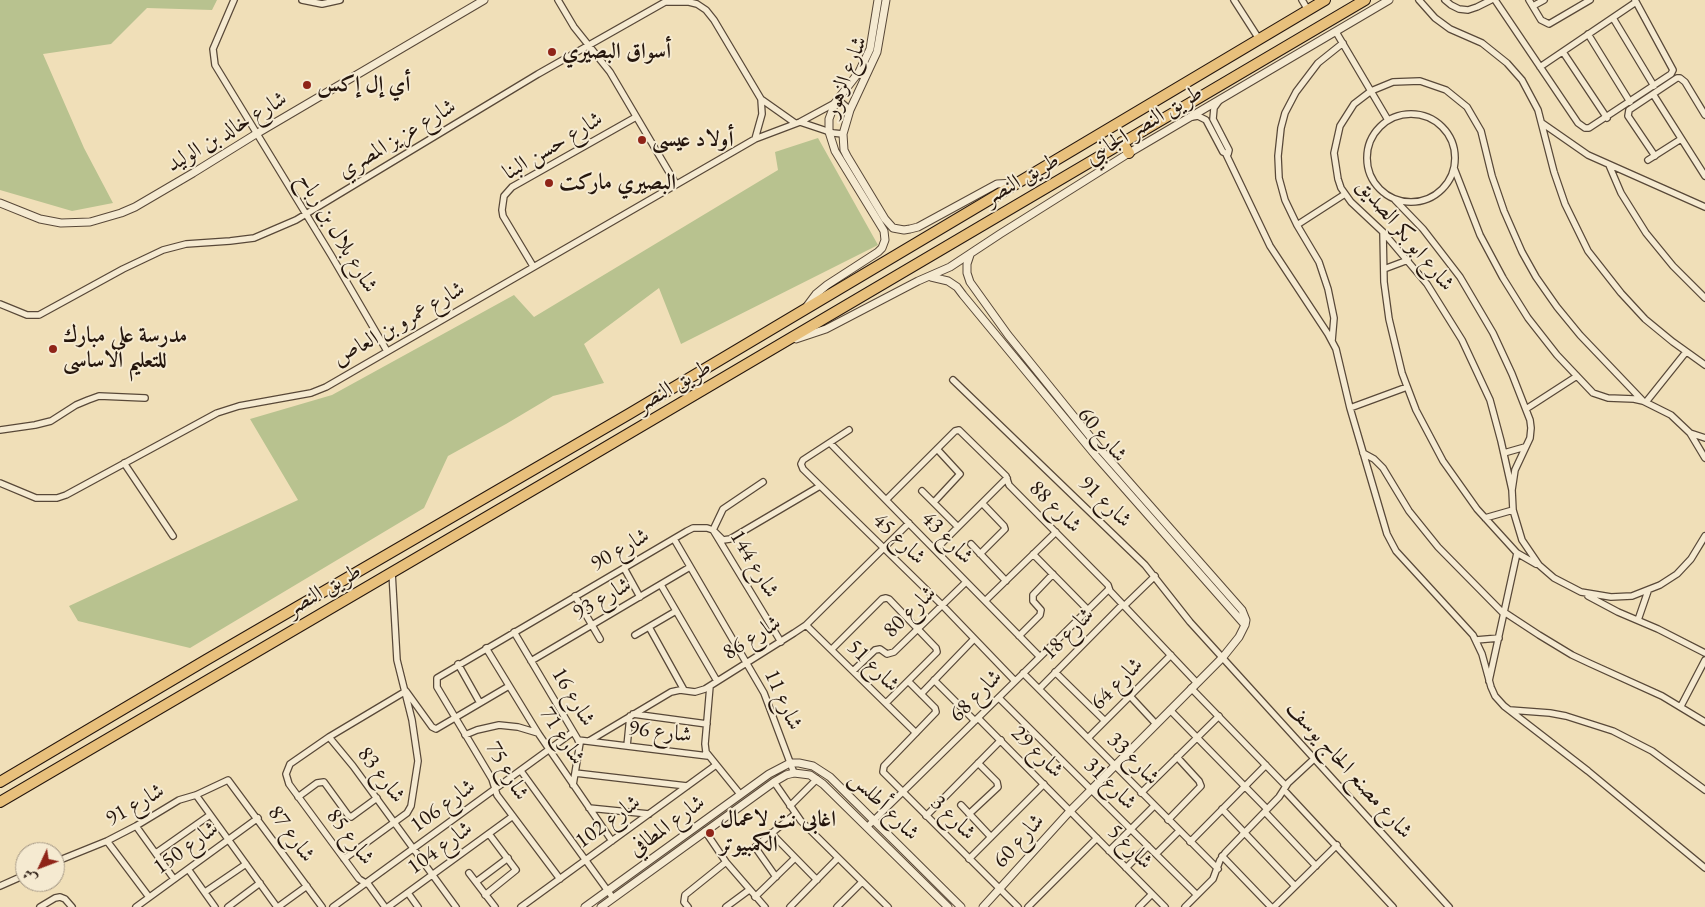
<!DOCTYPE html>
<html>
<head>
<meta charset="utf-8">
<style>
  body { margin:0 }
  #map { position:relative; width:1705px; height:907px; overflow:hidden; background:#f0dfb8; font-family:"EB Garamond",Amiri,serif }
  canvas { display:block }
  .north { position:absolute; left:15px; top:842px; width:50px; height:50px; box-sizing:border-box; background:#f5ead1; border:1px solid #a29583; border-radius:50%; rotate:227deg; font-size:14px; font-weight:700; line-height:20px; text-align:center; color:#25160d }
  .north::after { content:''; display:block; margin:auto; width:18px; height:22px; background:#8f2418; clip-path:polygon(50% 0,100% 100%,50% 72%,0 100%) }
</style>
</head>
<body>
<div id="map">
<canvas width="1705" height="907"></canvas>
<div class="north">ش</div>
</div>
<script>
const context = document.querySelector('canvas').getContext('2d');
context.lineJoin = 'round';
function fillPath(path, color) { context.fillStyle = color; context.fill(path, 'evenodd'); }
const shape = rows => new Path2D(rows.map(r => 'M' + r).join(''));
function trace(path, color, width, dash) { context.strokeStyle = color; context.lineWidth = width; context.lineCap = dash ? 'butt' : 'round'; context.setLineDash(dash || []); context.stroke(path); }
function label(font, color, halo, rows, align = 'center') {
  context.font = font + ' "EB Garamond",Amiri,serif'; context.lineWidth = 4; context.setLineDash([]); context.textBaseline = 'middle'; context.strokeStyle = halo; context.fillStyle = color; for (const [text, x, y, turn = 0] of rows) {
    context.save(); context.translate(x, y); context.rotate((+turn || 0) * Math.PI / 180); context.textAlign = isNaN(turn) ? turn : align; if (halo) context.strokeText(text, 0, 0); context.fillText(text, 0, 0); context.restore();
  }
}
const green = shape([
  [0,0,217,0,212,10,147,8,111,44,43,54,84,148,113,203,72,211,0,190],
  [818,138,878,245,681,344,659,288,584,344,604,383,553,396,506,424,448,456,424,508,190,648,78,621,69,606,298,500,250,419,332,395,514,295,534,317,778,170,775,152]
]);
const minor = shape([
  [234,0,213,49,215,65,331,255,387,351],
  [302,0,322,4,340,0],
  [558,0,574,27,610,72,676,184],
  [1234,0,1259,39],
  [1302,0,1308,10],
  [1419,0,1435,18,1450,29,1482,43,1507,63,1522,80,1538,110,1554,172,1565,204,1588,251,1621,293,1645,319,1673,342,1705,365],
  [1445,0,1451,5,1459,9,1468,10,1477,7,1491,0],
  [1495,0,1578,123,1585,128,1589,128,1671,74,1673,70,1635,0],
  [1529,0,1541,20,1549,24,1590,0],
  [1533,6,1544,0],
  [1613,18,1654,86],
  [1336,32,1388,120],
  [1588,34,1630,102],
  [1563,52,1607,118],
  [1540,67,1636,2],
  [1653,94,1705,176],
  '1367 158a44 44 0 1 1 88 0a44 44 0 1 1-88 0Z',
  [1192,117,1198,116,1206,120,1223,152,1228,154,1229,150,1213,119,1214,108,1219,101],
  [800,122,833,133,843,134],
  [1542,123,1588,155,1705,207],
  [755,139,762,114,761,99],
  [1226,154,1270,246,1328,334,1336,349,1350,408,1387,534,1396,551,1473,635,1482,654,1491,687,1495,696,1504,706,1588,771,1705,868],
  [1655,156,1628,116,1629,110,1677,78,1680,78,1685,82,1705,115],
  [1648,160,1681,139],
  [1609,165,1621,193,1646,233,1673,266,1705,298],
  [1454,168,1480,235,1503,278,1528,318,1557,355,1593,393,1608,398,1634,399,1643,401,1671,415,1690,433,1705,458],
  [1395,200,1423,229,1460,277,1493,333,1512,374,1530,420,1531,428,1530,438,1515,470,1512,490,1513,510,1522,540,1539,565,1554,578,1581,592,1611,597,1632,596,1660,585,1677,574,1691,559,1705,536],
  [1297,225,1345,194],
  [1383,232,1384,282,1389,319,1402,373,1416,410,1443,461,1477,509,1517,553,1536,564],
  [533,266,503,216,502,210,504,196,512,187,636,117],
  [1384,269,1408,260],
  [0,304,27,315,39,315,123,269,163,250,186,244,230,241,254,238,296,220,538,74,665,2,689,2,697,4,706,10,714,20,761,99,795,123],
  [1332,341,1334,318,1328,289,1319,262,1297,225,1285,200,1279,178,1278,156,1281,128,1285,113,1296,92,1318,63,1343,43],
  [953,380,1145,565,1190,622,1449,907],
  [1646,402,1686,352],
  [1350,408,1407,387],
  [1526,409,1577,376],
  [0,430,35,425,51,421,76,405,88,400,99,396,145,398],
  [849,430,803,460,801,464,803,469,942,605,1015,681],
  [1690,433,1705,438],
  [830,443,1040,657],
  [1363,453,1374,459,1383,468,1409,511,1438,547,1504,614],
  [1504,453,1525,447],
  [124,463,173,536],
  [763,482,723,509,713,530,781,642],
  [0,483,36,498,57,498,66,495,217,413,239,406,311,393,326,387,755,139,800,122,835,103,842,103,850,110],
  [1512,490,1501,441,1490,400,1462,340,1427,284,1383,232,1351,202,1341,188,1338,179,1334,153,1340,126,1354,104,1371,91,1393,82,1420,81,1446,90,1467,107,1481,131,1492,176,1504,211,1522,252,1536,277,1557,307,1580,335,1643,401],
  [922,491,958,527],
  [886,500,955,431,959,430,1006,476,1009,485,1108,585,1110,591,1197,683],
  [934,502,960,474,937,449],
  [1485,518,1513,510],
  [674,539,764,693,794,773],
  [971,544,1006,581],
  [935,550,1007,478],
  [980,554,1005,529,1004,526,982,503],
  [1033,554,1088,610],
  [624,568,640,597],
  [661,585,717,681],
  [575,596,600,639],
  [1588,596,1618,612,1658,629,1705,653],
  [985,601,1056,532],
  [1124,606,1155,576],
  [1504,612,1539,635,1572,655,1589,663,1662,696,1705,722],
  [1638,620,1648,591],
  [806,625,916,733],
  [649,627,684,690],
  [514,632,580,743,573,785],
  [635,635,676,611],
  [1019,636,1040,615,1041,610,1033,601,1033,595,1053,574],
  [1476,640,1499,638],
  [486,648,538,733,612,841],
  [832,649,882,599,886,598,889,599,936,648,937,652,886,703],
  [531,661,690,567],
  [458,664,480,703],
  [853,671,875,650,880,649,887,654,894,652,966,582],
  [1055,672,1105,721],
  [1023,673,1218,869],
  [934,680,975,721],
  [908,681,935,708,936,712,884,766,883,772,1018,907],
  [1489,681,1517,553],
  [710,686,705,744,706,752,740,794],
  [1191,688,1286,786],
  [1039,689,1122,605],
  [921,694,974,639],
  [1130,696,1156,724],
  [999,698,1197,895],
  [1681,706,1705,660],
  [1170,710,1267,809],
  [1510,710,1550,713,1566,716,1613,731,1652,751,1705,790],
  [633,714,707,724],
  [978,718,1165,907],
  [465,735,477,730,499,725,518,727,538,733],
  [329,737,353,766,456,907],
  [1088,738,1171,655],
  [578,740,708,756],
  [589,741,671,692,680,690,695,692,705,689,794,633,806,625,909,523],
  [627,746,630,716],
  [521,771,613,898],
  [575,773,687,786],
  [774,782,801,821,888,907],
  [1284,790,1393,907],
  [1141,793,1219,716],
  [196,795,277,907],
  [298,797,317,783,324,782,348,815,351,817,377,798],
  [961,805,991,837],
  [790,806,817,779],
  [589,808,649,814],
  [1222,809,1295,886],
  [1265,812,1316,866],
  [969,814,998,787,997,782,978,763],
  [926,816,1001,740],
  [1168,820,1201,786,1199,781,1177,757],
  [136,826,174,879],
  [867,827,1109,589],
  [705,831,726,862,765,907],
  [771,833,817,880],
  [107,841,149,897],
  [1190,842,1266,765],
  [1109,851,1154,806],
  [156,853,210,815],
  [1156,854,1179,831],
  [1222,856,1271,907],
  [344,859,407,813,411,806,418,761,412,720,397,660,392,572],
  [969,859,1044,784],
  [55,862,107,841,136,826,179,800,196,795,228,780,322,907],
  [1126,868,1148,846],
  [188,869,215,907],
  [469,873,495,907],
  [776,877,755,847,795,814],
  [560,879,497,795,492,779,437,687,437,678,687,531,693,528,707,528,713,530,723,540,730,539,820,486],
  [476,882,508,858],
  [0,886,25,875],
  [205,892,246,864],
  [408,893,418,907],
  [485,895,516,870,489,834],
  [755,897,795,858],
  [40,907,55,898,60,897,65,899,72,907],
  [136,907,258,818],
  [228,907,260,883],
  [278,907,307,886],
  [333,907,573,732],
  [385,907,369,885,359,879,289,784,286,774,290,764,329,737,406,691,432,727,436,729,509,686],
  [388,907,513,816],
  [521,907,716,765],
  [688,907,684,902,685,895,726,862],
  [726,907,749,890],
  [790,907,838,858],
  [837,907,862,882],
  [1028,907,1097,838],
  [1139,907,1152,894],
  [1185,907,1213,879,1220,860,1225,853,1279,797,1288,783,1315,758],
  [1274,907,1337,845]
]);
const tertiary = shape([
  [886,0,877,52,850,110,843,134,844,150,847,156,885,219,893,228,904,230,910,229,918,227,997,184,1015,183],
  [0,203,40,219,61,223,90,222,121,213,135,207,193,173,256,134,484,0],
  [970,255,967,264,967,273,970,282,1008,335,1101,450,1242,610,1246,620,1245,625,1239,637,1223,657,1070,811,983,907],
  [931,277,948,281,957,287,963,295,1096,456,1245,625],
  [807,306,816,294,827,285,878,252,882,248,885,240,884,231,835,151,829,132,829,119,835,103,859,72,870,49,878,0],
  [796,339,826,329,918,281,950,267,1000,234,1129,153,1389,0],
  [585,907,769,774,790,763,799,763,813,766,830,777,961,907],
  [601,907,774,782,786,775,794,773,810,775,823,784,948,907]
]);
const trunk = shape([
  [1122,142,1129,153],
  [0,782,206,660,629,414,1325,0],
  [0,802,572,467,1365,0]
]);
const markers = [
  [552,52,5,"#8f2418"],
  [307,85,5,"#8f2418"],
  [642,140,5,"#8f2418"],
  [549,183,5,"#8f2418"],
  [53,349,5,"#8f2418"],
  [710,833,5,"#8f2418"]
];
const poiNames = [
  ["أسواق البصيري",562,52],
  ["أي إل إكس",317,85],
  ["أولاد عيسى",652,140],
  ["البصيري ماركت",559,183],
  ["مدرسة على مبارك",63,336],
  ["للتعليم الاساسى",63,361],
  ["اغابى نت لاعمال",720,820],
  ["الكمبيوتر",720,845]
];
const streetNames = [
  ["شارع الزهور",846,77,-69],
  ["طريق النصر الجانبي",1144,125,-31],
  ["شارع خالد بن الوليد",227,132,-31],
  ["شارع عزيز المصري",397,139,-31],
  ["شارع حسن البنا",553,146,-31],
  ["طريق النصر",1022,179,-30],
  ["شارع بلال بن رباح",337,233,59],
  ["شارع ابو بكر الصديق",1405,235,50],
  ["شارع عمرو بن العاص",399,324,-30],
  ["طريق النصر",674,386,-30],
  ["شارع 60",1102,435,50],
  ["شارع 91",1105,502,44],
  ["شارع 88",1055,507,45],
  ["شارع 43",947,538,46],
  ["شارع 45",899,539,44],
  ["شارع 90",620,550,-30],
  ["شارع 144",754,564,59],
  ["طريق النصر",324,590,-30],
  ["شارع 93",602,599,-30],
  ["شارع 80",910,612,-44],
  ["شارع 18",1068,634,-45],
  ["شارع 86",752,638,-32],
  ["شارع 51",873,666,45],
  ["شارع 64",1117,684,-45],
  ["شارع 68",976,696,-45],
  ["شارع 16",573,697,59],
  ["شارع 11",783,700,66],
  ["شارع 96",660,732,7],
  ["شارع 71",562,736,57],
  ["شارع 29",1037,752,45],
  ["شارع 33",1133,759,46],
  ["شارع مصنع الحاج يوسف",1349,770,48],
  ["شارع 75",507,771,60],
  ["شارع 83",381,775,53],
  ["شارع 31",1110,784,45],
  ["شارع 91",135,805,-30],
  ["شارع 106",443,806,-36],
  ["شارع أطلس",884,806,45],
  ["شارع 3",953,818,45],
  ["شارع 102",608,822,-36],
  ["شارع المطافي",667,826,-36],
  ["شارع 87",291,834,54],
  ["شارع 85",350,837,53],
  ["شارع 60",1019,841,-48],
  ["شارع 5",1130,847,45],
  ["شارع 150",186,848,-36],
  ["شارع 104",440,848,-36]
];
fillPath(green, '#b8c28f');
trace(minor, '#584838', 8);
trace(tertiary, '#584838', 9);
trace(trunk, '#25160d', 12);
trace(minor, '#f5ead1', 5.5);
trace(tertiary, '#f5ead1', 7);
trace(trunk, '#e8c07c', 10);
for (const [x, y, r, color] of markers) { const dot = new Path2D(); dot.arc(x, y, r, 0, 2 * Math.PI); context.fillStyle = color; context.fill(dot); trace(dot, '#f5ead1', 2); }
label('bold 22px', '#25160d', '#f5ead1', poiNames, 'left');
label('22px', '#25160d', '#f5ead1', streetNames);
</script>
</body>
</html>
